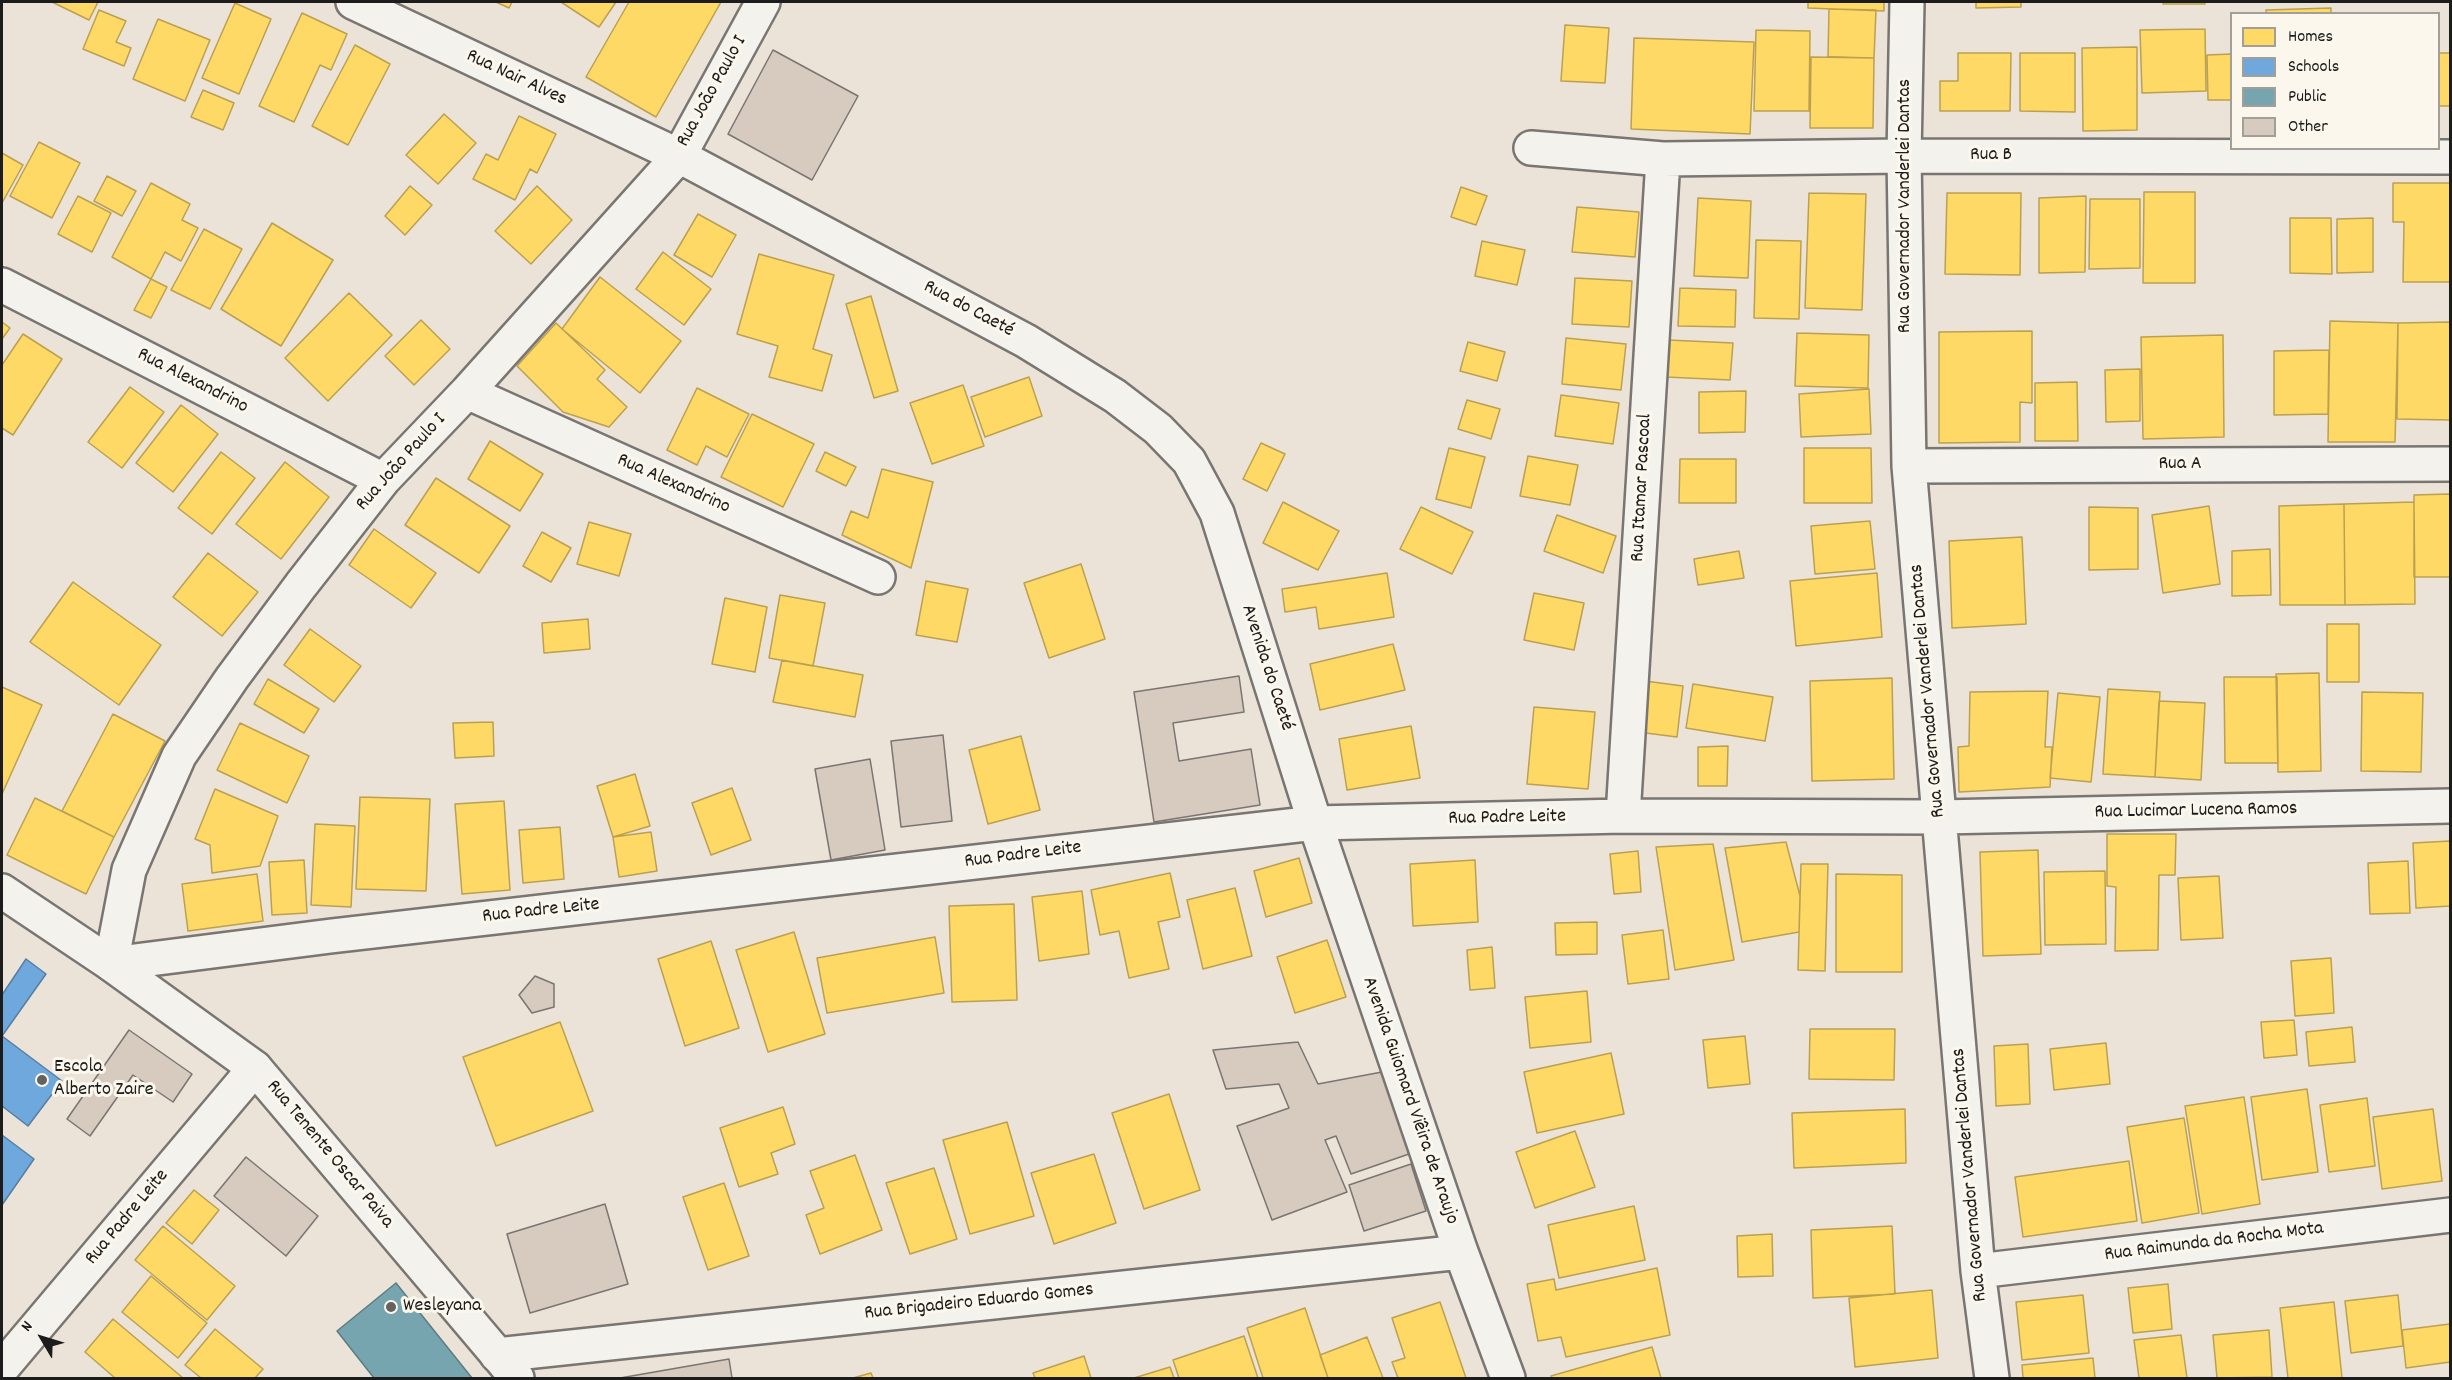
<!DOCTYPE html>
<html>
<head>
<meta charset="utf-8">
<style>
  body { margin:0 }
  #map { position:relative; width:2452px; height:1380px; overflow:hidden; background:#ebe2d8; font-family:Dekko,sans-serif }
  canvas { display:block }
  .frame { position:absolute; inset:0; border:3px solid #1c1c1c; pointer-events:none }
  .legend { position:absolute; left:2230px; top:12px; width:210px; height:138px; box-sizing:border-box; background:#fbf7ec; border:2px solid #a29f99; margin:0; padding:8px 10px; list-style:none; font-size:18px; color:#1c1c1c }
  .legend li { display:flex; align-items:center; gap:12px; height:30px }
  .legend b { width:30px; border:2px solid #a29f99 }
  .north { position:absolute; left:12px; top:1308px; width:60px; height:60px; -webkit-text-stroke:4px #fbf7ec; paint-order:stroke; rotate:308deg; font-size:16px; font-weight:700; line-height:24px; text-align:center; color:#1c1c1c }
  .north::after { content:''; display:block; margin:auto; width:21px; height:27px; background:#1c1c1c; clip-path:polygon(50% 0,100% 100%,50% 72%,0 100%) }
</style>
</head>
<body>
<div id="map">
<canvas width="2452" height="1380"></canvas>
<div class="frame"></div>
<ul class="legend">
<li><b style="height:16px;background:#ffd966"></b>Homes</li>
<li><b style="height:16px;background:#6fa8dc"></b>Schools</li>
<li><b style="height:16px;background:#76a5af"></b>Public</li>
<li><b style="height:16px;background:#d7cabf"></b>Other</li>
</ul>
<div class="north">N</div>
</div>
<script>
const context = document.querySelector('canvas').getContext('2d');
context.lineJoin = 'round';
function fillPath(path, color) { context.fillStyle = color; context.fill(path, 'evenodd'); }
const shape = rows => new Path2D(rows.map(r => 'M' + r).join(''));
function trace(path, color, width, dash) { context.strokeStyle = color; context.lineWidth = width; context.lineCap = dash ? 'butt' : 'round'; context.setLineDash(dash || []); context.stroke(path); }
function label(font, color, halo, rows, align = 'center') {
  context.font = font + ' Dekko,sans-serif'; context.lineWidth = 6; context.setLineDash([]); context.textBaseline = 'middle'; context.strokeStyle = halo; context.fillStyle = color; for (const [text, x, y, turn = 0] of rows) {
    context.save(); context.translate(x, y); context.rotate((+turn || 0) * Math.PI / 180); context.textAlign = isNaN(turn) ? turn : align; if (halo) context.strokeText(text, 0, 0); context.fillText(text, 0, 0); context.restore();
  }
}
const homes = shape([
  [52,2,98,2,89,20,52,2],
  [496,2,512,2,509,8,496,2],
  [561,2,616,2,599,27,561,2],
  [629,2,721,2,656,117,586,77,629,2],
  [1808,2,1884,2,1884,11,1808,8,1808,2],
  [1976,2,2021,2,2021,7,1976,8,1976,2],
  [2163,2,2205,2,2205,4,2163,4,2163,2],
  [235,3,271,19,239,94,202,78,235,3],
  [2331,8,2331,14,2266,14,2266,10,2331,8],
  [1829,9,1876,10,1874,58,1828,57,1829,9],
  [99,10,126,21,116,42,131,48,124,66,83,49,99,10],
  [302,13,347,34,331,70,320,65,294,122,259,106,302,13],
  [158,19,210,40,185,101,133,79,158,19],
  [1565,25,1609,28,1605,83,1561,81,1565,25],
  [2205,29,2206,91,2142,93,2140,30,2205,29],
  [1756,30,1810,31,1809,111,1754,111,1756,30],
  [1634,38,1754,42,1750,134,1631,129,1634,38],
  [355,45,390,64,348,145,312,126,355,45],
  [2137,47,2137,130,2083,131,2082,48,2137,47],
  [1958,53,2011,53,2010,111,1940,111,1940,81,1958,81,1958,53],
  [2020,53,2075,53,2075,112,2020,111,2020,53],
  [2438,53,2450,53,2450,106,2438,106,2438,53],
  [2232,54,2232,100,2208,100,2207,55,2232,54],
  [1811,57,1874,58,1873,128,1810,128,1811,57],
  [203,90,234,103,223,130,191,117,203,90],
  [444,114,476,143,438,184,406,155,444,114],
  [519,116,556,134,537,173,530,169,515,200,473,179,486,154,498,160,519,116],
  [39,142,80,163,52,218,10,196,39,142],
  [2,153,23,165,2,203,2,153],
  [107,176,136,191,122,216,94,201,107,176],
  [151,183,190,204,182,220,198,228,181,261,165,252,151,279,112,257,151,183],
  [2393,183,2450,183,2450,282,2403,282,2404,222,2393,222,2393,183],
  [410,186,432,205,405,235,385,216,410,186],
  [537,186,572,220,531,264,495,231,537,186],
  [1461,187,1487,196,1476,225,1451,217,1461,187],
  [2144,192,2195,192,2195,283,2143,283,2144,192],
  [1809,193,1866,194,1862,310,1805,308,1809,193],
  [1947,193,2021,193,2020,275,1945,274,1947,193],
  [78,196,111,213,92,252,58,234,78,196],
  [2086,196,2085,272,2039,273,2039,198,2086,196],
  [1698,198,1751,201,1748,278,1694,276,1698,198],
  [2090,199,2140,199,2140,268,2089,269,2090,199],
  [1577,207,1639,212,1635,257,1572,252,1577,207],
  [698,214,736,235,712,277,674,255,698,214],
  [2290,218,2331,218,2332,274,2290,273,2290,218],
  [2373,218,2373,272,2337,273,2337,219,2373,218],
  [272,223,333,260,281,346,221,309,272,223],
  [204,229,242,249,210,309,171,290,204,229],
  [1756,240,1801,241,1799,319,1754,318,1756,240],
  [1482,241,1525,250,1517,285,1475,276,1482,241],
  [663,252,711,289,684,325,636,289,663,252],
  [759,254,834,275,813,349,832,355,822,391,769,377,778,346,737,334,759,254],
  [600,277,681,341,640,393,562,329,600,277],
  [1575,278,1632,281,1629,327,1572,324,1575,278],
  [151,279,167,287,151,318,134,310,151,279],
  [1680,288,1736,290,1735,327,1678,326,1680,288],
  [349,293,392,335,328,401,285,358,349,293],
  [871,296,898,391,874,398,846,304,871,296],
  [421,320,450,349,414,385,385,356,421,320],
  [2330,321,2398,323,2395,442,2328,442,2330,321],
  [2,322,10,328,2,339,2,322],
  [2450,322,2450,420,2397,419,2398,323,2450,322],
  [556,323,605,370,597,379,627,407,609,427,563,412,517,366,556,323],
  [2032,331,2032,403,2020,402,2020,442,1939,443,1939,332,2032,331],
  [1797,333,1869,335,1868,388,1795,386,1797,333],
  [23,334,62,359,13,435,2,428,2,365,23,334],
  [2223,335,2224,437,2143,439,2141,337,2223,335],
  [1566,338,1626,344,1621,390,1562,384,1566,338],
  [1668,340,1733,343,1730,380,1666,377,1668,340],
  [1468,342,1505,352,1497,381,1460,371,1468,342],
  [2329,350,2328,414,2274,415,2274,351,2329,350],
  [2140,369,2140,421,2106,422,2105,370,2140,369],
  [1029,377,1042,416,985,437,971,397,1029,377],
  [2077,382,2078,441,2035,441,2035,383,2077,382],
  [963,385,984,446,932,464,910,403,963,385],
  [130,387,164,412,122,468,88,442,130,387],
  [697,388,749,414,727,457,706,446,697,465,667,450,697,388],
  [1869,389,1871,434,1801,437,1799,394,1869,389],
  [1746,391,1745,432,1699,433,1699,392,1746,391],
  [1561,395,1619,403,1613,444,1555,436,1561,395],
  [1467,400,1500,409,1491,439,1458,429,1467,400],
  [181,405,218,434,173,492,136,463,181,405],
  [752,414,814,444,783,507,721,477,752,414],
  [490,441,543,474,520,511,468,479,490,441],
  [1261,443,1285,454,1267,491,1243,479,1261,443],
  [1449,448,1485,457,1471,508,1436,499,1449,448],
  [1804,448,1871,448,1872,503,1804,503,1804,448],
  [221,452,255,478,212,534,178,508,221,452],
  [825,452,856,467,846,486,816,471,825,452],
  [1528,456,1578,465,1570,505,1520,496,1528,456],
  [1680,459,1736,459,1736,503,1679,503,1680,459],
  [285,462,329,497,281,559,236,524,285,462],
  [882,469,933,482,911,568,842,535,851,511,868,518,882,469],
  [436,478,510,526,479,573,405,525,436,478],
  [2450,494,2450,577,2414,577,2414,495,2450,494],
  [1283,502,1339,531,1318,570,1263,543,1283,502],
  [2414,502,2415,604,2345,605,2344,504,2414,502],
  [2344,504,2345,605,2280,605,2279,506,2344,504],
  [2209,506,2220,584,2163,593,2152,515,2209,506],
  [1421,507,1473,532,1452,574,1400,549,1421,507],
  [2089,507,2138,508,2138,569,2089,570,2089,507],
  [1557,515,1616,536,1603,573,1544,551,1557,515],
  [1870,521,1875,569,1815,574,1811,526,1870,521],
  [589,522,631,534,619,576,577,564,589,522],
  [374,529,436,573,411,608,349,565,374,529],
  [542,532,571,548,551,582,523,566,542,532],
  [2022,537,2026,624,1952,628,1949,541,2022,537],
  [2270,549,2271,595,2232,596,2232,551,2270,549],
  [1739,551,1744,578,1698,585,1694,559,1739,551],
  [208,553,258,592,222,636,173,597,208,553],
  [1081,564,1105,639,1049,658,1024,583,1081,564],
  [1387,573,1394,617,1319,629,1316,607,1285,612,1282,589,1387,573],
  [1877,573,1882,637,1796,646,1790,581,1877,573],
  [926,581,968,589,957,642,916,635,926,581],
  [73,582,161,645,119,705,30,642,73,582],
  [1534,593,1584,603,1574,650,1524,640,1534,593],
  [780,595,825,603,813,666,769,658,780,595],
  [725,598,767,607,755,672,712,664,725,598],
  [588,619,590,649,544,653,542,623,588,619],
  [2327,624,2359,624,2359,682,2327,682,2327,624],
  [310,629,361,666,334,702,284,665,310,629],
  [1393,644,1405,690,1320,710,1310,664,1393,644],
  [782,660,863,675,855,717,773,702,782,660],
  [2319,673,2321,771,2278,772,2276,674,2319,673],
  [2224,677,2277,677,2278,763,2225,763,2224,677],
  [1892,678,1894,779,1812,781,1810,681,1892,678],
  [268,679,319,709,304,733,254,704,268,679],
  [1645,681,1683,686,1677,737,1638,732,1645,681],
  [1693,684,1773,697,1765,741,1686,728,1693,684],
  [2,687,42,705,2,794,2,687],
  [2108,689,2160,692,2155,777,2103,774,2108,689],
  [2048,691,2045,747,2052,747,2050,787,1959,792,1958,747,1969,746,1970,692,2048,691],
  [2362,692,2423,693,2421,772,2361,771,2362,692],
  [2058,693,2100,697,2091,782,2050,778,2058,693],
  [2159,701,2205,703,2201,780,2155,777,2159,701],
  [1534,707,1595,712,1588,789,1527,784,1534,707],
  [113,714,165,741,114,837,62,811,113,714],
  [493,722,494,756,455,758,453,723,493,722],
  [240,723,309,756,287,803,217,770,240,723],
  [1411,726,1420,778,1347,790,1339,739,1411,726],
  [1021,736,1040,810,988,824,969,750,1021,736],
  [1728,746,1727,786,1698,786,1698,747,1728,746],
  [635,774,650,826,613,837,597,786,635,774],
  [732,788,751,840,711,855,692,803,732,788],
  [215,789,278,816,260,866,212,873,210,845,195,839,215,789],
  [360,797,430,799,426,891,356,889,360,797],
  [35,798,114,837,86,894,7,855,35,798],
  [504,801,510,890,462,894,455,804,504,801],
  [315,824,355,826,351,907,311,905,315,824],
  [560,827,564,879,523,883,519,830,560,827],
  [651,832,657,871,619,877,613,837,651,832],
  [2107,834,2176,834,2175,875,2159,875,2158,950,2115,951,2116,887,2107,886,2107,834],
  [2450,841,2450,906,2416,908,2413,843,2450,841],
  [1786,842,1800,896,1799,932,1742,942,1725,848,1786,842],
  [1713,844,1734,960,1675,970,1656,847,1713,844],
  [2038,850,2041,954,1983,956,1980,852,2038,850],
  [1638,851,1641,892,1614,894,1610,854,1638,851],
  [1299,858,1312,903,1266,917,1254,871,1299,858],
  [304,860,307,913,272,915,269,862,304,860],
  [1475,860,1478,922,1413,926,1410,864,1475,860],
  [2408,861,2410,913,2370,914,2368,863,2408,861],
  [1801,864,1828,864,1825,971,1798,970,1801,864],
  [2105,871,2106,944,2045,945,2044,872,2105,871],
  [1170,873,1180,917,1158,922,1169,969,1129,978,1119,931,1100,935,1091,890,1170,873],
  [257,874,263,921,188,931,182,884,257,874],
  [1836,874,1902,875,1902,972,1836,972,1836,874],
  [2219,876,2223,938,2181,940,2178,878,2219,876],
  [1235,888,1252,956,1203,969,1187,900,1235,888],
  [1082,891,1089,954,1039,961,1032,897,1082,891],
  [1014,904,1017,1000,952,1002,949,906,1014,904],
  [1597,922,1597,954,1556,955,1555,923,1597,922],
  [1663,930,1669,979,1628,984,1622,935,1663,930],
  [794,932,825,1034,768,1052,736,950,794,932],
  [935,937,944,993,827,1013,817,958,935,937],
  [1327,940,1346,997,1295,1013,1277,957,1327,940],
  [711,941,739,1028,685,1046,658,959,711,941],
  [1492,947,1495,988,1470,990,1467,950,1492,947],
  [2331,958,2334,1013,2295,1016,2291,961,2331,958],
  [1587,991,1591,1042,1530,1048,1525,997,1587,991],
  [2294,1020,2297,1055,2264,1058,2261,1022,2294,1020],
  [560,1022,593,1111,496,1146,463,1057,560,1022],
  [2352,1027,2355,1062,2309,1066,2306,1032,2352,1027],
  [1810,1029,1895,1029,1894,1080,1809,1079,1810,1029],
  [1745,1036,1750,1084,1708,1088,1703,1040,1745,1036],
  [2106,1043,2110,1084,2054,1090,2050,1049,2106,1043],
  [2028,1044,2030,1104,1996,1106,1994,1046,2028,1044],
  [1611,1053,1624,1114,1537,1133,1524,1072,1611,1053],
  [2307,1089,2318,1172,2262,1180,2251,1097,2307,1089],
  [1169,1094,1200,1190,1144,1209,1112,1113,1169,1094],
  [2244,1097,2260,1204,2202,1214,2185,1106,2244,1097],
  [2367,1098,2375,1166,2329,1172,2320,1105,2367,1098],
  [783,1107,795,1144,771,1153,778,1174,739,1187,720,1128,783,1107],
  [1905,1109,1906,1163,1794,1168,1792,1113,1905,1109],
  [2433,1109,2442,1181,2382,1189,2373,1117,2433,1109],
  [2184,1118,2199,1213,2142,1223,2127,1127,2184,1118],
  [1007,1122,1034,1216,970,1234,943,1140,1007,1122],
  [1575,1131,1595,1187,1535,1208,1516,1152,1575,1131],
  [1094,1154,1116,1223,1054,1244,1031,1173,1094,1154],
  [855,1155,882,1230,820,1254,806,1215,824,1208,810,1171,855,1155],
  [2129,1161,2137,1221,2023,1237,2015,1177,2129,1161],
  [934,1168,957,1239,910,1254,886,1183,934,1168],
  [724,1183,749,1256,708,1270,683,1197,724,1183],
  [194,1190,219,1210,192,1244,166,1223,194,1190],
  [1634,1206,1645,1260,1559,1278,1548,1225,1634,1206],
  [163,1226,235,1286,207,1320,135,1260,163,1226],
  [1892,1226,1895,1294,1813,1298,1811,1230,1892,1226],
  [1772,1234,1773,1276,1738,1277,1737,1236,1772,1234],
  [1657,1268,1670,1335,1566,1357,1561,1337,1538,1341,1527,1284,1554,1279,1556,1290,1657,1268],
  [151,1276,207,1323,178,1358,122,1312,151,1276],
  [2168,1284,2172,1329,2133,1333,2128,1288,2168,1284],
  [1932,1290,1938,1358,1855,1367,1849,1298,1932,1290],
  [2083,1295,2089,1353,2022,1360,2016,1302,2083,1295],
  [2398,1295,2403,1346,2351,1353,2345,1301,2398,1295],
  [1440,1302,1466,1378,1398,1378,1392,1362,1405,1358,1392,1318,1440,1302],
  [2334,1302,2342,1378,2288,1378,2280,1308,2334,1302],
  [1305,1308,1328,1378,1263,1378,1247,1328,1305,1308],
  [113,1319,183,1378,115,1378,85,1352,113,1319],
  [2450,1324,2450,1362,2406,1368,2402,1330,2450,1324],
  [215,1329,263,1369,255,1378,201,1378,185,1365,215,1329],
  [2269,1330,2272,1377,2217,1378,2213,1335,2269,1330],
  [2181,1335,2187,1378,2139,1378,2134,1340,2181,1335],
  [1244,1336,1258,1378,1179,1378,1173,1360,1244,1336],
  [1367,1337,1383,1378,1328,1378,1320,1355,1367,1337],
  [1652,1347,1661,1378,1552,1378,1551,1376,1652,1347],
  [1084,1356,1091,1378,1035,1378,1033,1373,1084,1356],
  [2093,1358,2095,1378,2023,1378,2022,1365,2093,1358],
  [1170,1367,1174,1378,1134,1378,1170,1367],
  [871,1373,873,1378,853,1378,871,1373]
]);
const schools = shape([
  [26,959,46,974,2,1036,62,1081,28,1126,2,1106,2,995,26,959],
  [2,1135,34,1159,2,1205,2,1135]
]);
const public = shape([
  [396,1283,472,1378,374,1378,337,1331,396,1283]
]);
const building = shape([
  [773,50,858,96,812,180,728,134,773,50],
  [1239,676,1244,712,1173,723,1179,761,1251,749,1260,805,1154,822,1134,692,1239,676],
  [943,735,952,821,901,827,891,741,943,735],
  [870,759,885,850,831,860,815,769,870,759],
  [535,976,554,984,554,1007,532,1013,519,995,535,976],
  [129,1030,192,1074,173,1102,133,1075,90,1136,67,1119,129,1030],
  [1298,1042,1318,1084,1382,1072,1409,1154,1351,1174,1336,1136,1325,1140,1347,1192,1272,1220,1237,1126,1289,1108,1279,1084,1226,1089,1213,1050,1298,1042],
  [246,1157,318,1216,286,1256,214,1196,246,1157],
  [1411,1164,1426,1211,1364,1231,1349,1185,1411,1164],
  [605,1204,628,1284,530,1313,507,1234,605,1204],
  [729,1359,732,1378,620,1378,729,1359]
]);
const minor = shape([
  [353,2,679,156,1026,341,1115,396,1158,429,1189,461,1217,513,1315,823,1461,1252,1508,1378],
  [763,2,679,156,467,392,383,480,301,585,232,678,179,756,129,870,111,964,331,936,1315,823,1623,816,1941,817,2450,806],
  [1907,2,1904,156,1909,466,1978,1271,1992,1378],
  [1531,148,1663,159,1904,156,2450,157],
  [2,285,383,480],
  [467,392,878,577],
  [1909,466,2450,464],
  [1623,816,1663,159],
  [1978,1271,2450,1215],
  [497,1355,1461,1252],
  [2,1368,255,1068]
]);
const tertiary = shape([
  [2,891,111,964,255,1068,517,1378]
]);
const markers = [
  [42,1080,6,"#64615e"],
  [391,1307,6,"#64615e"]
];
const streetNames = [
  ["Rua Nair Alves",516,79,25],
  ["Rua João Paulo I",713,92,-61],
  ["Rua B",1991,156],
  ["Rua Governador Vanderlei Dantas",1906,206,-90],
  ["Rua do Caeté",968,310,28],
  ["Rua Alexandrino",192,382,27],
  ["Rua João Paulo I",402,463,-48],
  ["Rua A",2180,465],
  ["Rua Alexandrino",673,485,24],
  ["Rua Itamar Pascoal",1643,488,-87],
  ["Avenida do Caeté",1266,668,72],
  ["Rua Governador Vanderlei Dantas",1929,691,-95],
  ["Rua Lucimar Lucena Ramos",2196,812,-1],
  ["Rua Padre Leite",1507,819,-1],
  ["Rua Padre Leite",1023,856,-7],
  ["Rua Padre Leite",541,912,-6],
  ["Avenida Guiomard Viêira de Araujo",1409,1101,71],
  ["Rua Tenente Oscar Paiva",329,1155,50],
  ["Rua Governador Vanderlei Dantas",1971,1175,-95],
  ["Rua Padre Leite",128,1218,-50],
  ["Rua Raimunda da Rocha Mota",2214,1243,-7],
  ["Rua Brigadeiro Eduardo Gomes",979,1303,-6]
];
const poiNames = [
  ["Escola",54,1068],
  ["Alberto Zaire",54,1091],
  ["Wesleyana",403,1307]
];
fillPath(homes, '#ffd966');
trace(homes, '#bba050', 1.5);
fillPath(schools, '#6fa8dc');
trace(schools, '#567ea2', 1.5);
fillPath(public, '#76a5af');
trace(public, '#5b7c83', 1.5);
fillPath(building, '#d7cabf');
trace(building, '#797571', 1.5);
trace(minor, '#797571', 38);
trace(tertiary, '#797571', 38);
trace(minor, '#f4f2ed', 33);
trace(tertiary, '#f4f2ed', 33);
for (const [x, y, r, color] of markers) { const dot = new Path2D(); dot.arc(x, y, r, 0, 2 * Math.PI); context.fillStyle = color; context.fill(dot); trace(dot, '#fbf7ec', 2); }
label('20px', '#1c1c1c', '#fbf7ec', streetNames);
label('20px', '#1c1c1c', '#fbf7ec', poiNames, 'left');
</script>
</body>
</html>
